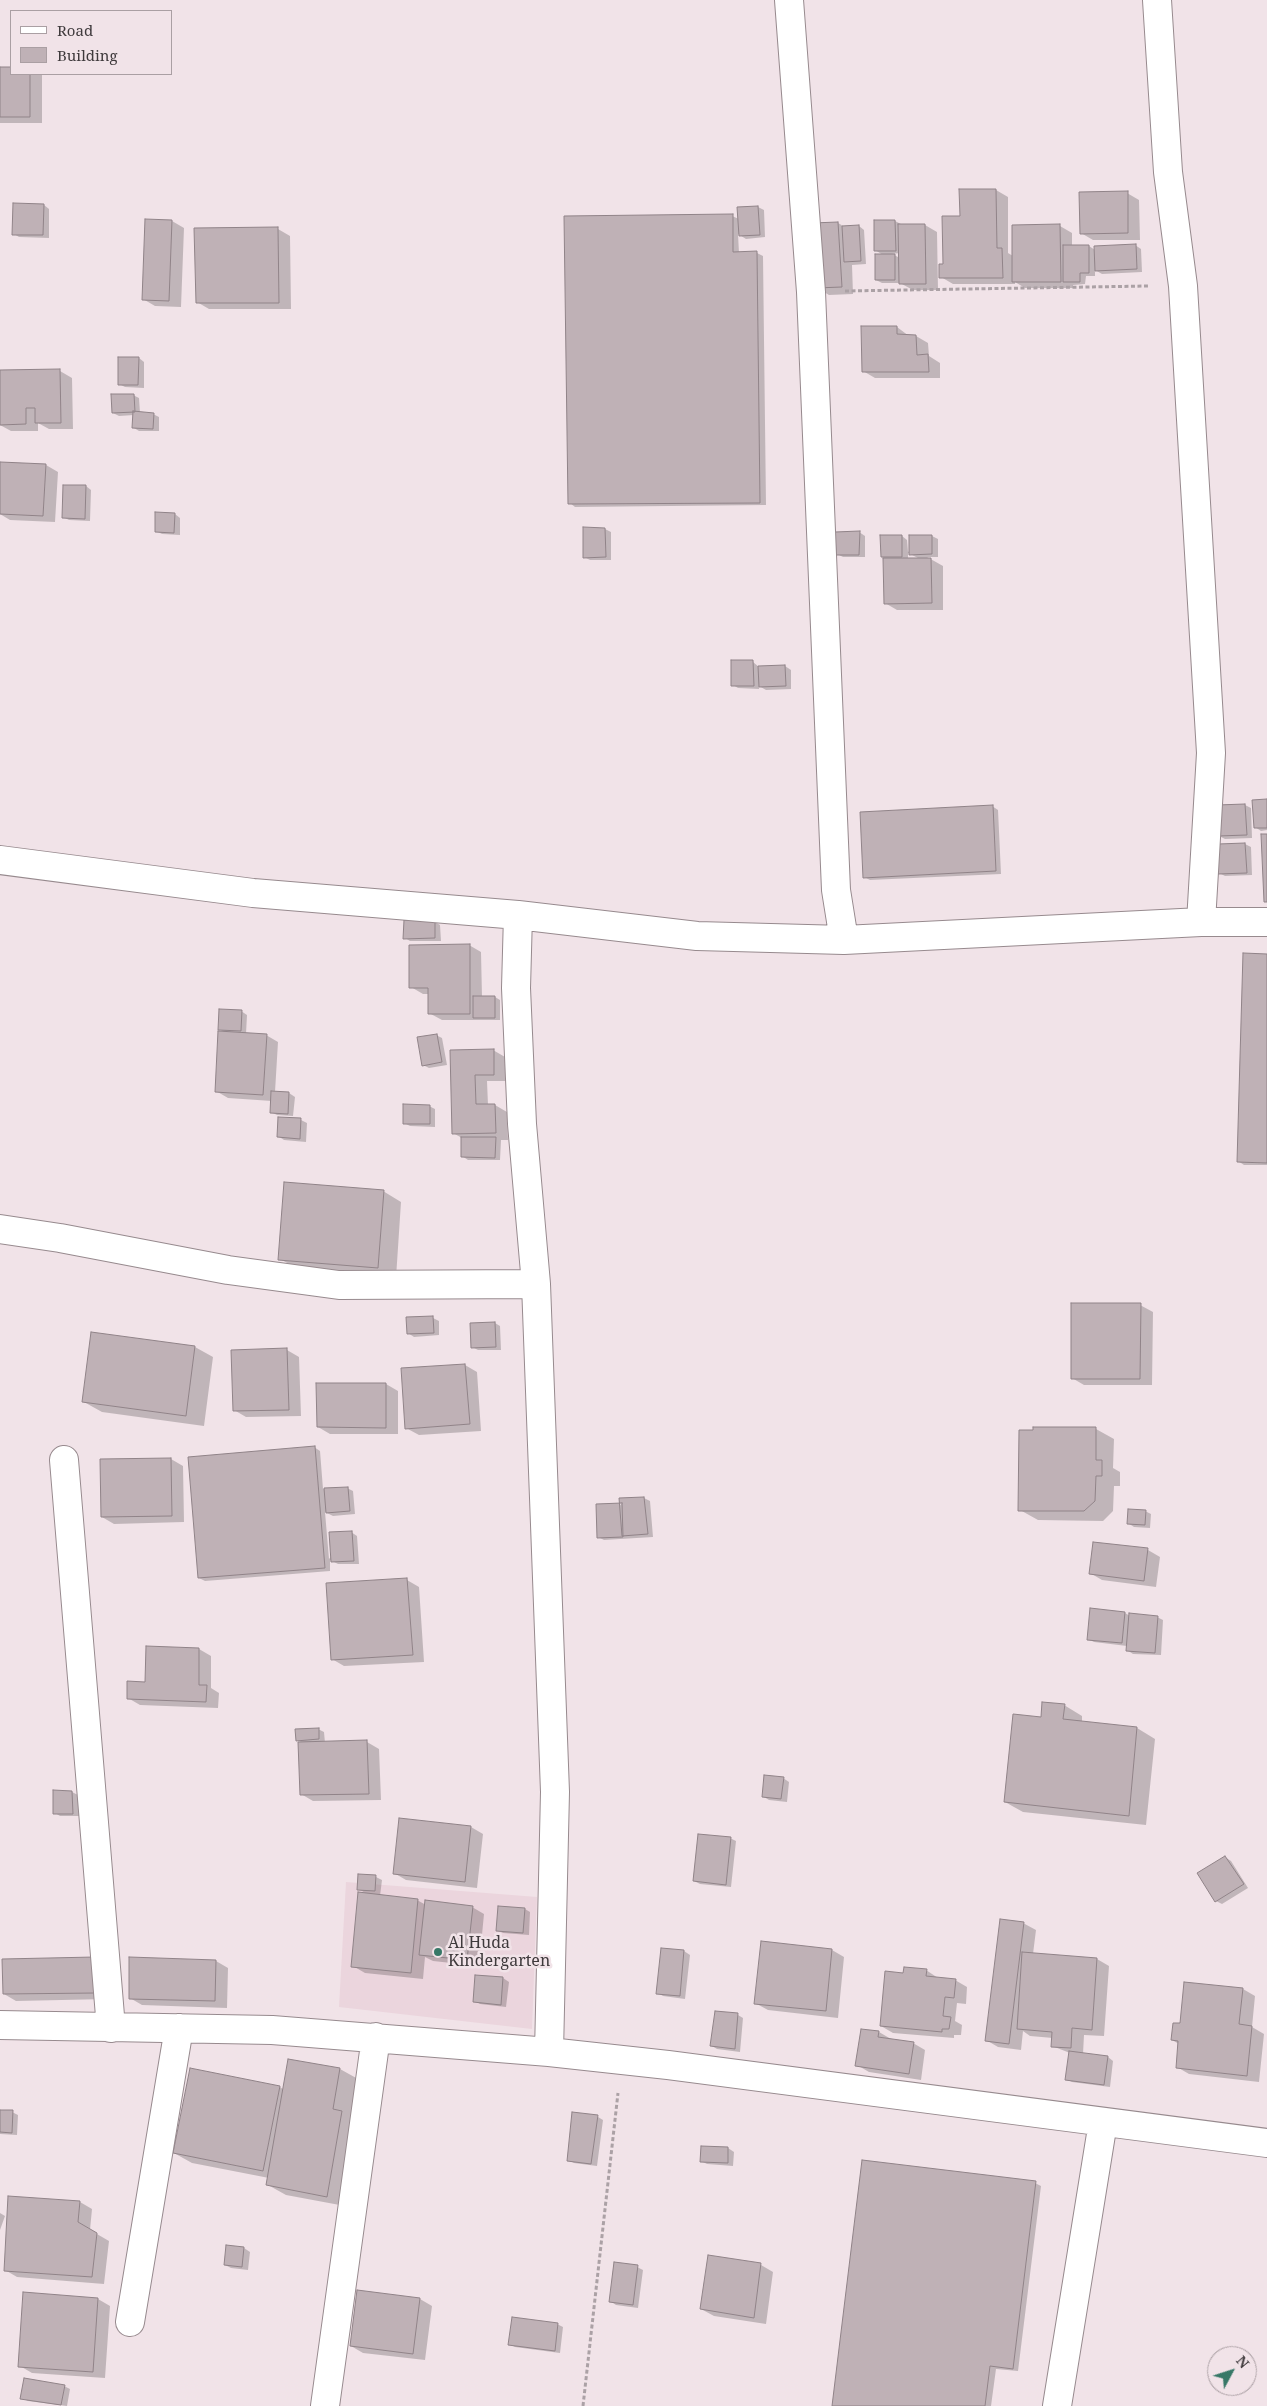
<!DOCTYPE html>
<html>
<head>
<meta charset="utf-8">
<style>
  body { margin:0 }
  #map { position:relative; width:1267px; height:2406px; overflow:hidden; background:#f1e3e8; font-family:"Noto Serif",serif }
  canvas { display:block }
  .legend { position:absolute; left:10px; top:10px; width:162px; height:65px; box-sizing:border-box; background:#f1e3e8; border:1px solid #aa9fa3; margin:0; padding:6px 9px; list-style:none; font-size:15px; color:#3f3a3c }
  .legend li { display:flex; align-items:center; gap:10px; height:25px }
  .legend b { width:25px; border:1px solid #aa9fa3 }
  .north { position:absolute; left:1207px; top:2346px; width:50px; height:50px; box-sizing:border-box; background:#f1e3e8; border:1px solid #aa9fa3; border-radius:50%; rotate:50deg; font-size:14px; font-weight:700; line-height:20px; text-align:center; color:#3f3a3c }
  .north::after { content:''; display:block; margin:auto; width:18px; height:22px; background:#377867; clip-path:polygon(50% 0,100% 100%,50% 72%,0 100%) }
</style>
</head>
<body>
<div id="map">
<canvas width="1267" height="2406"></canvas>
<ul class="legend">
<li><b style="height:6px;background:#fff"></b>Road</li>
<li><b style="height:14px;background:#bfb1b6"></b>Building</li>
</ul>
<div class="north">N</div>
</div>
<script>
const context = document.querySelector('canvas').getContext('2d');
context.lineJoin = 'round';
function fillPath(path, color) { context.fillStyle = color; context.fill(path, 'evenodd'); }
const shape = rows => new Path2D(rows.map(r => 'M' + r).join(''));
function trace(path, color, width, dash) { context.strokeStyle = color; context.lineWidth = width; context.lineCap = dash ? 'butt' : 'round'; context.setLineDash(dash || []); context.stroke(path); }
function label(font, color, halo, rows, align = 'center') {
  context.font = font + ' "Noto Serif",serif'; context.lineWidth = 5; context.setLineDash([]); context.textBaseline = 'middle'; context.strokeStyle = halo; context.fillStyle = color; for (const [text, x, y, turn = 0] of rows) {
    context.save(); context.translate(x, y); context.rotate((+turn || 0) * Math.PI / 180); context.textAlign = isNaN(turn) ? turn : align; if (halo) context.strokeText(text, 0, 0); context.fillText(text, 0, 0); context.restore();
  }
}
const built = shape([
  [346,1882,537,1897,532,2029,339,2007]
]);
const shadow = shape([
  [0,68,11,68,11,74,42,75,42,123,0,123],
  [996,190,1008,197,1008,253,1013,256,1013,226,1060,226,1072,233,1072,246,1089,246,1095,250,1135,245,1141,249,1142,272,1102,274,1095,270,1095,276,1086,276,1085,284,1073,285,1073,288,1025,288,1015,282,1015,284,953,284,941,277,961,218],
  [1127,193,1139,200,1140,240,1093,240,1081,233],
  [44,205,49,209,49,238,19,237,14,234],
  [758,207,764,210,765,237,746,239,738,234,739,253,757,253,763,256,766,505,575,507,570,503,732,216,739,219],
  [172,221,184,228,181,307,155,306,143,299],
  [895,221,901,224,925,225,937,232,938,290,913,290,900,283,882,283,876,280,883,255,875,250],
  [900,253,900,258,892,254],
  [838,223,845,227,859,226,864,230,866,264,852,265,853,294,829,295,817,288],
  [278,229,290,236,291,309,209,309,197,302],
  [897,327,909,336,916,336,928,343,929,356,940,363,940,378,875,378,863,371],
  [139,358,144,362,144,388,125,387,119,384],
  [60,371,72,378,73,429,49,429,38,423,38,431,11,431,0,425,0,372],
  [133,395,139,398,140,413,153,414,159,417,159,431,139,431,134,428,134,415,119,416,113,413],
  [0,463,46,465,58,472,55,522,10,520,0,514],
  [86,486,91,490,90,521,69,520,63,517],
  [175,514,180,518,180,535,162,534,156,531],
  [605,529,611,532,611,560,590,560,584,557],
  [859,532,865,536,865,557,843,557,837,554],
  [902,536,907,540,908,552,932,536,938,539,938,557,927,557,943,566,943,610,897,610,885,603,884,558,882,556],
  [908,553,920,559,908,560],
  [732,661,753,662,759,667,785,666,791,670,791,689,766,690,759,686,759,689,738,688,733,685],
  [1267,801,1267,830,1261,831,1255,827],
  [1245,805,1251,808,1252,838,1225,839,1219,836],
  [992,806,998,810,1001,874,870,880,864,877],
  [1245,844,1251,847,1252,875,1225,876,1219,873,1219,845],
  [435,922,440,925,441,941,410,941,405,938],
  [469,945,481,952,482,997,495,997,500,1000,500,1020,442,1020,429,1013,429,994,423,994,411,987],
  [1267,955,1267,1165,1244,1165,1238,1161],
  [241,1011,247,1015,246,1034,266,1035,278,1042,275,1092,289,1093,295,1097,293,1116,277,1115,271,1112,272,1101,228,1098,216,1091,226,1033,219,1029],
  [436,1035,442,1038,447,1065,429,1068,423,1065],
  [493,1050,505,1057,506,1081,487,1081,488,1105,495,1105,507,1112,508,1140,501,1140,500,1160,468,1160,462,1156,462,1138,453,1133,452,1051],
  [429,1106,435,1109,435,1127,410,1126,404,1123],
  [280,1118,301,1120,307,1123,306,1142,284,1140,278,1136],
  [383,1191,401,1202,396,1278,298,1269,280,1259],
  [1140,1305,1153,1312,1152,1385,1084,1385,1072,1378],
  [433,1318,439,1321,439,1335,414,1337,408,1333],
  [495,1323,500,1326,501,1350,478,1350,472,1347],
  [195,1347,213,1357,204,1426,102,1412,84,1402],
  [287,1350,299,1357,301,1416,246,1417,234,1410,233,1351],
  [465,1365,477,1372,481,1431,419,1435,406,1428],
  [386,1384,398,1391,398,1434,330,1434,318,1427],
  [1096,1429,1114,1439,1113,1468,1120,1472,1120,1486,1114,1486,1113,1511,1103,1521,1038,1520,1020,1510],
  [314,1447,320,1451,323,1489,347,1488,353,1491,355,1514,333,1516,325,1512,329,1559,351,1532,357,1536,359,1564,338,1564,330,1560,330,1571,205,1581,199,1578],
  [171,1459,183,1466,184,1522,114,1524,102,1517],
  [644,1498,650,1501,653,1537,604,1540,598,1537,621,1504],
  [1145,1511,1151,1514,1150,1528,1134,1527,1128,1523],
  [1094,1543,1148,1550,1160,1557,1156,1587,1102,1580,1090,1573],
  [407,1580,419,1587,424,1662,344,1666,332,1659,328,1584],
  [1125,1613,1130,1616,1157,1617,1163,1620,1161,1655,1133,1654,1127,1650,1127,1646,1094,1642,1088,1639],
  [199,1649,211,1656,211,1688,219,1693,218,1708,140,1705,128,1698],
  [1064,1705,1082,1716,1082,1722,1137,1728,1155,1739,1146,1825,1023,1812,1005,1802,1042,1719],
  [318,1729,324,1732,325,1743,367,1742,379,1749,381,1800,313,1801,301,1794,303,1743,297,1740],
  [783,1778,789,1782,787,1802,769,1800,764,1797],
  [55,1792,72,1792,78,1795,79,1816,60,1816,55,1813],
  [471,1827,483,1834,477,1888,406,1880,394,1873],
  [730,1838,736,1841,731,1887,700,1884,694,1881],
  [1225,1857,1231,1861,1248,1888,1222,1904,1216,1901],
  [376,1877,382,1880,380,1896,417,1900,426,1905,472,1907,484,1914,479,1966,433,1961,425,1957,423,1979,365,1973,353,1966,368,1895,359,1889],
  [525,1909,530,1912,529,1935,503,1933,497,1930],
  [1023,1923,1036,1930,1033,1954,1097,1959,1109,1966,1104,2036,1084,2035,1083,2054,1108,2057,1113,2061,1110,2087,1072,2082,1066,2079,1070,2053,1052,2046,1053,2038,1030,2036,1023,2031,1021,2050,998,2047,986,2040],
  [662,1949,684,1951,690,1955,685,1999,663,1996,658,1993],
  [832,1950,844,1957,838,2018,768,2010,755,2003],
  [216,1961,228,1968,227,2008,142,2005,130,1998],
  [107,1966,108,1999,16,2001,4,1994],
  [926,1970,938,1978,955,1980,967,1987,966,2004,957,2003,955,2021,962,2025,961,2035,954,2035,954,2038,893,2033,881,2026,904,1975],
  [476,1976,503,1978,509,1982,506,2007,480,2004,475,2001],
  [1243,1989,1255,1996,1252,2027,1264,2034,1259,2082,1189,2074,1177,2067,1179,2044,1172,2040,1181,2024],
  [738,2015,743,2018,740,2052,717,2049,712,2046],
  [879,2032,891,2039,913,2043,925,2050,921,2080,869,2072,857,2065],
  [289,2060,340,2069,358,2079,345,2206,286,2195,268,2185,269,2178,192,2163,174,2153,280,2087,284,2090],
  [0,2111,12,2112,18,2115,17,2135,0,2134],
  [598,2117,603,2120,597,2166,574,2163,568,2160],
  [702,2147,728,2148,734,2152,733,2166,707,2164,701,2161],
  [1035,2183,1041,2186,1018,2371,996,2369,991,2406,833,2406],
  [80,2202,92,2209,90,2230,109,2241,104,2284,17,2277,5,2270],
  [0,2213,5,2216,0,2230],
  [227,2247,244,2248,250,2252,248,2270,231,2268,225,2265],
  [709,2256,761,2265,773,2272,766,2324,714,2316,701,2309],
  [637,2267,643,2270,638,2308,616,2305,610,2301],
  [98,2299,110,2306,105,2378,32,2373,20,2366],
  [420,2299,432,2306,425,2360,363,2353,351,2346],
  [557,2324,563,2327,560,2353,515,2347,509,2344],
  [64,2386,70,2389,67,2406,28,2401,22,2398]
]);
const building = shape([
  [0,67,11,67,11,74,30,74,30,117,0,117,0,67],
  [959,189,996,189,997,248,1002,248,1003,278,939,278,939,264,943,264,942,216,960,216,959,189],
  [1128,191,1128,233,1080,234,1079,192,1128,191],
  [13,203,44,204,43,235,12,235,13,203],
  [758,206,760,235,739,236,737,207,758,206],
  [733,214,733,252,757,251,760,503,568,504,564,216,733,214],
  [145,219,172,220,169,301,142,300,145,219],
  [874,220,895,220,896,251,874,251,874,220],
  [838,222,842,287,816,288,812,223,838,222],
  [898,224,925,224,926,284,899,284,898,224],
  [1060,224,1061,282,1012,282,1012,225,1060,224],
  [859,225,861,261,844,262,842,226,859,225],
  [278,227,279,303,196,303,194,228,278,227],
  [1136,244,1137,269,1095,271,1094,246,1136,244],
  [1063,245,1089,245,1089,273,1080,273,1080,282,1063,282,1063,245],
  [875,254,895,254,895,280,875,280,875,254],
  [861,326,897,326,897,334,916,335,917,355,928,354,929,372,862,372,861,326],
  [118,357,139,357,138,385,118,385,118,357],
  [60,369,61,423,35,423,35,408,26,408,26,424,0,425,0,370,60,369],
  [111,394,134,394,135,412,112,413,111,394],
  [133,411,154,413,153,429,132,428,133,411],
  [0,462,46,464,43,516,0,514,0,462],
  [63,485,86,485,85,519,62,518,63,485],
  [155,512,175,513,174,533,155,532,155,512],
  [583,527,605,528,606,557,583,558,583,527],
  [860,531,859,555,836,555,835,532,860,531],
  [880,535,902,535,902,557,881,557,880,535],
  [909,535,932,535,932,554,909,555,909,535],
  [883,558,931,558,932,603,884,604,883,558],
  [731,660,753,660,754,686,731,686,731,660],
  [785,665,786,686,759,687,758,666,785,665],
  [1267,799,1267,828,1254,828,1252,800,1267,799],
  [1245,804,1247,835,1218,836,1217,805,1245,804],
  [993,805,996,871,863,878,860,812,993,805],
  [1261,834,1267,834,1267,902,1264,902,1261,834],
  [1245,843,1247,873,1218,874,1218,844,1245,843],
  [404,920,435,921,435,938,403,939,404,920],
  [470,944,470,1014,428,1014,428,988,409,988,409,945,470,944],
  [1243,953,1267,954,1267,1163,1237,1162,1243,953],
  [473,996,495,996,495,1018,473,1018,473,996],
  [219,1009,242,1010,241,1031,218,1030,219,1009],
  [218,1031,267,1034,263,1095,215,1092,218,1031],
  [437,1034,442,1062,422,1066,417,1037,437,1034],
  [494,1049,494,1075,475,1075,476,1104,495,1104,496,1133,452,1134,450,1050,494,1049],
  [271,1091,289,1092,288,1114,270,1113,271,1091],
  [403,1104,430,1105,430,1124,403,1124,403,1104],
  [278,1117,301,1118,300,1139,277,1137,278,1117],
  [461,1137,496,1137,495,1158,461,1157,461,1137],
  [284,1182,384,1190,378,1268,278,1260,284,1182],
  [1071,1303,1141,1303,1140,1379,1071,1379,1071,1303],
  [433,1316,434,1333,407,1334,406,1317,433,1316],
  [495,1322,496,1347,471,1348,470,1323,495,1322],
  [91,1332,195,1346,186,1416,82,1402,91,1332],
  [287,1348,289,1410,233,1411,231,1350,287,1348],
  [465,1364,470,1424,405,1429,401,1368,465,1364],
  [316,1383,386,1383,386,1428,317,1427,316,1383],
  [1033,1427,1096,1427,1096,1460,1102,1460,1102,1476,1096,1476,1095,1501,1084,1511,1018,1511,1019,1430,1033,1430,1033,1427],
  [315,1446,325,1568,198,1578,188,1457,315,1446],
  [171,1458,172,1516,101,1517,100,1459,171,1458],
  [348,1487,350,1511,326,1513,324,1488,348,1487],
  [644,1497,648,1534,622,1536,619,1498,644,1497],
  [622,1503,623,1537,597,1538,596,1504,622,1503],
  [1128,1509,1146,1510,1145,1525,1127,1524,1128,1509],
  [352,1531,354,1561,331,1562,329,1532,352,1531],
  [1093,1542,1148,1548,1144,1581,1089,1574,1093,1542],
  [407,1578,413,1655,331,1660,326,1583,407,1578],
  [1090,1608,1125,1612,1122,1643,1087,1640,1090,1608],
  [1129,1613,1158,1616,1155,1653,1126,1651,1129,1613],
  [146,1646,199,1648,199,1685,207,1685,206,1702,127,1699,127,1681,145,1682,146,1646],
  [1042,1702,1065,1704,1063,1719,1137,1727,1129,1816,1004,1802,1013,1714,1041,1717,1042,1702],
  [319,1728,319,1739,296,1741,295,1729,319,1728],
  [367,1740,369,1794,300,1795,298,1742,367,1740],
  [764,1775,784,1777,781,1799,762,1797,764,1775],
  [53,1790,72,1791,73,1814,53,1814,53,1790],
  [399,1818,471,1826,465,1882,393,1874,399,1818],
  [698,1834,731,1837,726,1885,693,1881,698,1834],
  [1225,1856,1244,1884,1215,1902,1197,1873,1225,1856],
  [358,1874,376,1875,375,1891,357,1890,358,1874],
  [358,1892,418,1899,411,1973,351,1967,358,1892],
  [425,1900,473,1906,467,1960,419,1955,425,1900],
  [498,1906,525,1908,523,1933,496,1931,498,1906],
  [1000,1919,1024,1922,1009,2044,985,2041,1000,1919],
  [761,1941,832,1949,826,2011,754,2004,761,1941],
  [661,1948,684,1950,680,1996,656,1994,661,1948],
  [1022,1952,1097,1958,1092,2030,1072,2028,1071,2048,1051,2047,1052,2032,1017,2029,1022,1952],
  [95,1957,96,1993,3,1994,2,1959,95,1957],
  [129,1957,216,1960,215,2001,129,1999,129,1957],
  [904,1967,927,1969,926,1976,956,1979,954,1998,945,1997,943,2016,951,2017,949,2029,942,2029,942,2032,880,2026,885,1971,903,1973,904,1967],
  [475,1975,503,1977,501,2005,473,2002,475,1975],
  [1184,1982,1243,1988,1239,2024,1252,2026,1247,2076,1176,2068,1178,2041,1171,2040,1173,2023,1180,2023,1184,1982],
  [715,2011,738,2013,735,2049,710,2046,715,2011],
  [861,2029,879,2031,878,2037,914,2042,909,2074,855,2066,861,2029],
  [1069,2051,1108,2056,1104,2085,1065,2080,1069,2051],
  [288,2059,340,2068,333,2109,342,2111,327,2197,266,2185,288,2059],
  [190,2068,280,2086,263,2171,173,2153,190,2068],
  [0,2110,13,2110,12,2133,0,2132,0,2110],
  [572,2112,598,2115,591,2164,567,2161,572,2112],
  [701,2146,728,2147,728,2163,700,2162,701,2146],
  [862,2160,1036,2181,1013,2369,990,2366,985,2406,832,2406,862,2160],
  [8,2196,80,2201,78,2222,97,2233,92,2277,4,2271,8,2196],
  [226,2245,244,2247,242,2267,224,2265,226,2245],
  [708,2255,761,2263,754,2318,700,2309,708,2255],
  [614,2262,638,2265,633,2305,609,2302,614,2262],
  [357,2290,420,2298,413,2354,350,2346,357,2290],
  [23,2292,98,2298,93,2372,18,2367,23,2292],
  [512,2317,558,2323,555,2351,508,2345,512,2317],
  [24,2378,65,2385,61,2405,20,2399,24,2378]
]);
const path = shape([
  [845,291,1148,286],
  [583,2406,618,2093]
]);
const minor = shape([
  [789,0,811,292,836,890,844,940],
  [1157,0,1168,172,1183,286,1211,753,1201,922],
  [0,860,253,893,518,915,697,936,844,940,1201,922,1267,922],
  [518,915,516,988,522,1124,536,1284,555,1792,549,2052],
  [0,1229,60,1238,228,1270,339,1285,536,1284],
  [64,1460,111,2028],
  [0,2025,272,2030,549,2052,668,2065,1267,2143],
  [130,2322,179,2028],
  [325,2406,376,2037],
  [1057,2406,1103,2122]
]);
const markers = [
  [438,1952,5,"#377867"]
];
const poiNames = [
  ["Al Huda",448,1943],
  ["Kindergarten",448,1961]
];
fillPath(built, '#ebd5dd');
fillPath(shadow, '#0003');
fillPath(building, '#bfb1b6');
trace(building, '#908388', 1);
trace(minor, '#978a8e', 30);
trace(path, '#aba1a5', 3, [4, 2.5]);
trace(minor, '#fff', 28);
for (const [x, y, r, color] of markers) { const dot = new Path2D(); dot.arc(x, y, r, 0, 2 * Math.PI); context.fillStyle = color; context.fill(dot); trace(dot, '#f1e3e8', 2); }
label('16px', '#3f3a3c', '#f1e3e8', poiNames, 'left');
</script>
</body>
</html>
